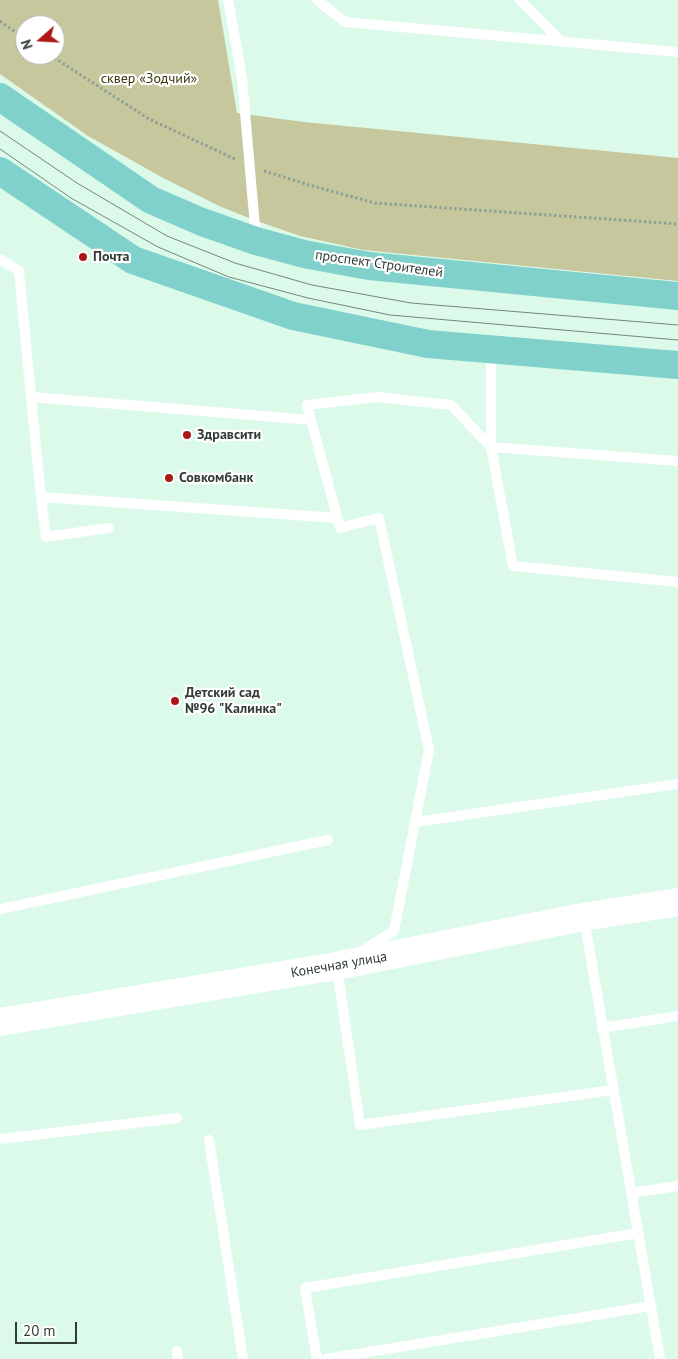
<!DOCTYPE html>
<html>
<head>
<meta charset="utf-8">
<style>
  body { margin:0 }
  #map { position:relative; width:678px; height:1359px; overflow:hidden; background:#dcfae9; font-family:"PT Sans",sans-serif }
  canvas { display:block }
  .north { position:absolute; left:15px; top:15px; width:50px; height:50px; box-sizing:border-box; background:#fff; border:1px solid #adb1af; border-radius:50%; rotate:251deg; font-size:14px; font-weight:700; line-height:20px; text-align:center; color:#313d36 }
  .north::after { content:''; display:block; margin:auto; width:18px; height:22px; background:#ab1817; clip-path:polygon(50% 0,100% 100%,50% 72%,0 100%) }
  .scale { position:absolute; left:15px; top:1322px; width:62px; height:22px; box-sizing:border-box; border:2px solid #313d36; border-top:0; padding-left:6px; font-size:15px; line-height:18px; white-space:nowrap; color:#313d36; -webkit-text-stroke:4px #fff; paint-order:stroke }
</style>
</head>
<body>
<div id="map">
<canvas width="678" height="1359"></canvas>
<div class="north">N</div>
<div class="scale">20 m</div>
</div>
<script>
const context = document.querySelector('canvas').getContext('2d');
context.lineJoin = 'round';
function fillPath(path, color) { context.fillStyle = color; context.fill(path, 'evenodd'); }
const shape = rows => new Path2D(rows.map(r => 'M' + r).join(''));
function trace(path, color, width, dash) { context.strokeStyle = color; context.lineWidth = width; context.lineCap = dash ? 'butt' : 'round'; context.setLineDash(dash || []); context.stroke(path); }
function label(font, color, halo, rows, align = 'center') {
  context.font = font + ' "PT Sans",sans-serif'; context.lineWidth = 4.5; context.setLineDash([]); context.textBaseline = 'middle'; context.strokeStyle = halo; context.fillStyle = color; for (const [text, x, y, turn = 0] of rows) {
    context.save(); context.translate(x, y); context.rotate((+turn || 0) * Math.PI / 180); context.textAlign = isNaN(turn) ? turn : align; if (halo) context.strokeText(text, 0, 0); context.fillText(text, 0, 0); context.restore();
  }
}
const green = shape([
  [0,0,218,0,237,113,304,122,678,158,678,281,363,250,300,236,254,220,219,206,167,180,88,136,0,74],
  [25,25,55,25,55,55,25,55]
]);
const path = shape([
  [0,21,25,39],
  [50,55,149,119,235,159],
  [264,171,316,187,375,203,678,224]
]);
const lane = shape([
  [228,0,242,78,256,238],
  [317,0,345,22,678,52],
  [520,0,562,42],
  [0,259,19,271,31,397,311,420],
  [491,351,491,447,678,461],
  [31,397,41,497,337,518],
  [41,497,46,537,109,528],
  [416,822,678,784],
  [0,909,328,840],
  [584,918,660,1359],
  [360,952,394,931,429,750,379,518,340,528,307,405,377,397,451,405,491,447,513,566,678,582],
  [337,968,360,1125,613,1090],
  [602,1028,678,1016],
  [0,1139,177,1118],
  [209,1140,243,1359],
  [631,1193,678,1186],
  [177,1351,178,1359],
  [317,1359,305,1288,638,1233],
  [326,1359,651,1306]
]);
const secondary = shape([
  [0,1022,336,966,583,917,678,902]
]);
const primary = shape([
  [0,97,151,200,202,222,256,241,304,254,369,266,678,296],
  [0,171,133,260,293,316,428,344,678,365]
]);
const tram = shape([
  [0,131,77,183,167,236,235,263,312,285,411,303,678,325],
  [0,149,71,198,158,247,229,277,308,298,390,315,678,340]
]);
const markers = [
  [83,257,5,"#ab1817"],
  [187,435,5,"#ab1817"],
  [169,478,5,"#ab1817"],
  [175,701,5,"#ab1817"]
];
const parkNames = [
  ["сквер «Зодчий»",149,79]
];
const poiNames = [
  ["Почта",93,257],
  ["Здравсити",197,435],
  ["Совкомбанк",179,478],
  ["Детский сад",185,693],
  ["№96 \"Калинка\"",185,709]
];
const streetNames = [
  ["проспект Строителей",379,264,8],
  ["Конечная улица",339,965,-10]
];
fillPath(green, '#c7c79d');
trace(path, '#8ca295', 3, [2.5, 2.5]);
trace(lane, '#fff', 10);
trace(secondary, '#fff', 28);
trace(primary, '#80d1cb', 28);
trace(tram, '#73867c', 1);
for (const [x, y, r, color] of markers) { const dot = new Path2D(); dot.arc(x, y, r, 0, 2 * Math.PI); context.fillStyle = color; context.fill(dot); trace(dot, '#fff', 2); }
label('14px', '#3c3b12', '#fff', parkNames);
label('bold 14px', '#313d36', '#fff', poiNames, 'left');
label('14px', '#313d36', '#fff', streetNames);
</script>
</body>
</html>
